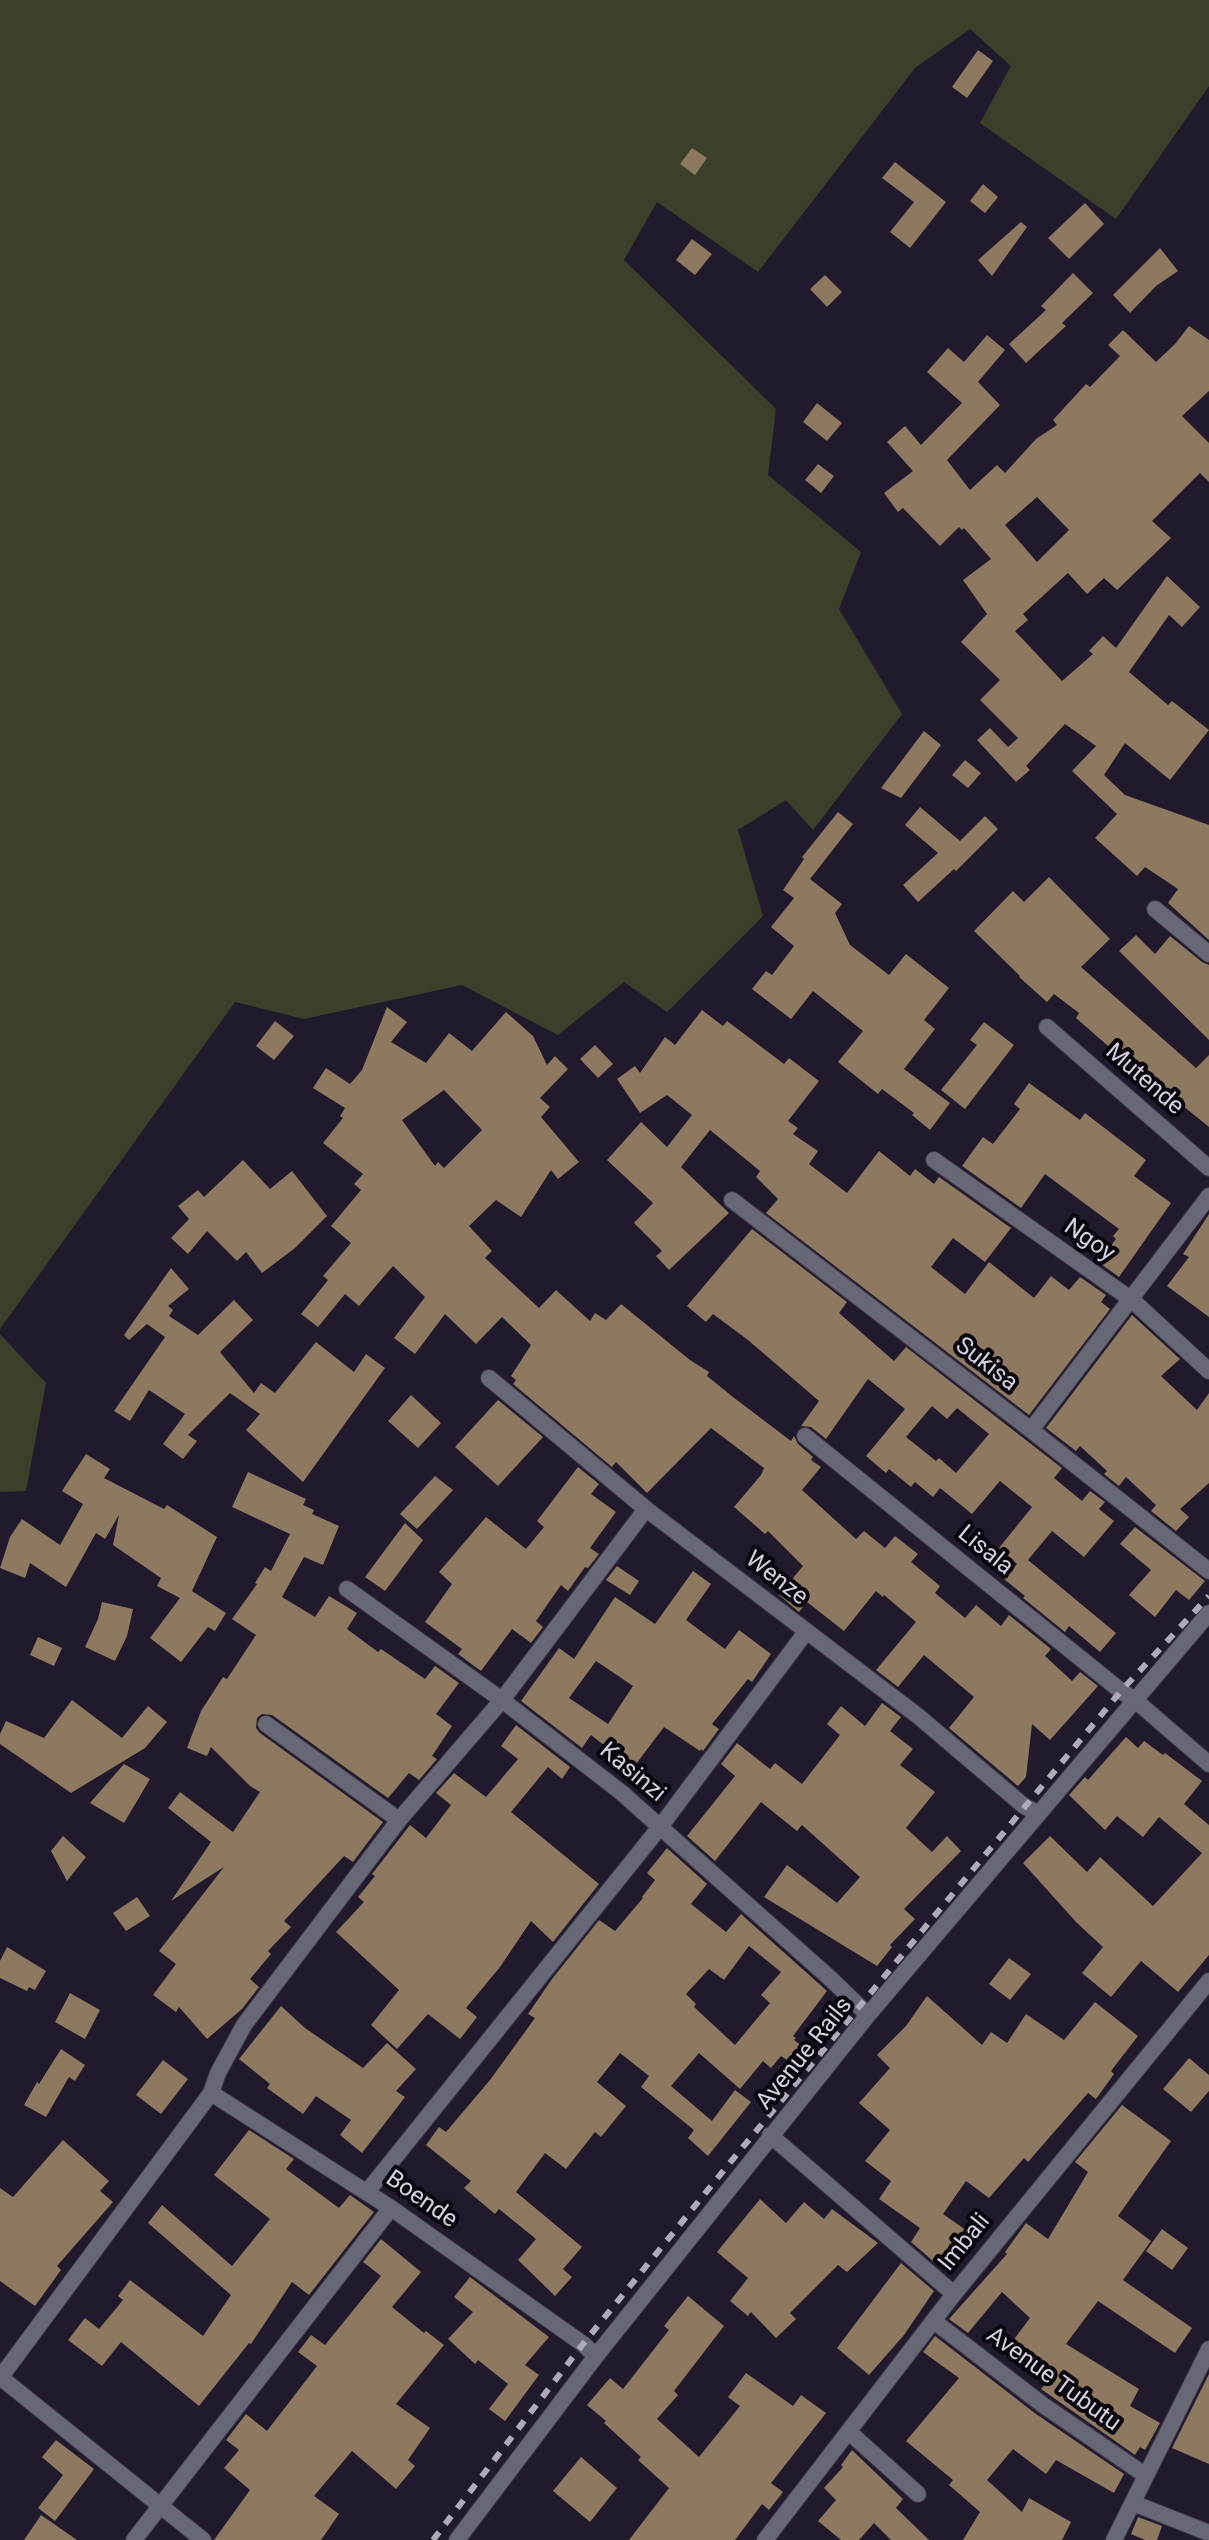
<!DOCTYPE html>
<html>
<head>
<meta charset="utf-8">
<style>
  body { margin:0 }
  canvas { display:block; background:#21192c }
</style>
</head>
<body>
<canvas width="1209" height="2540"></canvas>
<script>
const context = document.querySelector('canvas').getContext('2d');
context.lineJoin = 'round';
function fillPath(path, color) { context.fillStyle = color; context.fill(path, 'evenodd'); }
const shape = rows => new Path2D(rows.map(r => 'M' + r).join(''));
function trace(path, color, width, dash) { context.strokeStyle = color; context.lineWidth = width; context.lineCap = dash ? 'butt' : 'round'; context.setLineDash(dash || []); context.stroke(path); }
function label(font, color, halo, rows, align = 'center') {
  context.font = font + ' Roboto,sans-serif'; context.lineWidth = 8; context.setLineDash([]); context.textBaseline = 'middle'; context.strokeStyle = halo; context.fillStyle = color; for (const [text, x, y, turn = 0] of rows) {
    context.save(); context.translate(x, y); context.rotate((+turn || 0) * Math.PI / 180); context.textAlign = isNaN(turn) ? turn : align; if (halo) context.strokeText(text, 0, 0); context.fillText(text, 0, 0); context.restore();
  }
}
const green = shape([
  [0,0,1209,0,1209,86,1116,219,980,123,1011,66,970,29,915,68,758,272,657,202,624,260,776,409,768,475,861,552,839,609,902,714,813,830,786,800,738,830,763,916,667,1012,624,982,558,1035,462,985,304,1019,235,1002,0,1329],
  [0,1334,46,1383,26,1491,0,1492]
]);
const building = shape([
  [978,50,993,61,967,98,952,87],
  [692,148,707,158,695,175,680,164],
  [895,162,946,202,910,248,890,232,914,202,882,178],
  [983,184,998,197,985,213,970,201],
  [1085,203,1104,224,1069,259,1048,238],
  [1021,222,1027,227,992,276,978,260],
  [692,239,712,254,695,275,676,260],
  [1160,248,1178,271,1156,286,1130,313,1113,295],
  [1073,273,1093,293,1062,323,1066,326,1026,363,1009,344,1046,310,1041,306],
  [825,275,842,292,827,307,810,289],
  [1189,326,1209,340,1209,391,1182,416,1209,443,1209,482,1200,473,1152,521,1171,538,1117,590,1104,578,1087,594,1068,573,1023,614,1028,620,1015,631,1062,681,1093,654,1089,651,1103,636,1116,648,1167,576,1200,607,1182,627,1169,615,1129,672,1168,705,1172,701,1209,730,1170,780,1125,743,1104,775,1125,795,1209,825,1209,940,1168,903,1178,889,1145,867,1137,876,1095,838,1117,814,1072,771,1096,746,1065,724,1026,766,1030,770,1016,782,977,740,990,728,1008,747,1018,738,980,700,1000,680,961,642,987,614,963,580,991,559,964,528,962,530,959,527,940,546,903,508,898,512,884,493,913,471,887,442,905,426,921,445,962,403,927,372,948,348,964,362,987,335,1005,350,978,382,1000,405,947,460,970,490,997,465,1005,473,1036,439,1057,425,1053,420,1086,384,1090,387,1120,356,1108,345,1123,330,1156,362,1175,344],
  [1037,497,1069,530,1037,562,1005,525],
  [817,403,842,423,827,441,803,422],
  [818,464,834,476,821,493,805,480],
  [924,731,941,745,901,798,881,788],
  [965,760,981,773,968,788,952,775],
  [920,807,960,841,985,816,998,829,956,871,954,869,918,902,903,885,938,853,905,825],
  [838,812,853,824,810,879,842,904,835,913,850,945,889,975,906,954,949,988,924,1020,935,1029,904,1069,950,1103,930,1130,912,1115,914,1113,882,1089,878,1094,838,1062,863,1031,813,991,791,1019,752,989,766,971,772,975,794,946,771,927,794,898,783,890,804,859,802,857],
  [1049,877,1110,939,1081,967,1196,1068,1209,1055,1209,1127,1124,1058,1123,1059,1076,1018,1079,1013,1054,994,1047,1002,1019,977,1020,976,974,931,1013,891,1024,902],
  [1136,935,1155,954,1170,936,1202,962,1209,965,1209,1040,1119,951],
  [387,1007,407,1022,391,1042,426,1063,449,1033,472,1051,506,1012,533,1036,547,1065,555,1056,568,1069,540,1098,550,1107,541,1117,579,1162,558,1179,551,1170,521,1217,496,1200,469,1226,492,1251,485,1258,539,1308,556,1290,590,1321,595,1313,606,1320,621,1304,690,1360,709,1372,707,1376,733,1397,791,1441,794,1436,798,1444,813,1457,811,1460,821,1467,802,1490,856,1539,864,1531,885,1548,895,1536,918,1554,911,1562,940,1586,935,1593,965,1618,976,1605,1001,1626,1009,1615,1051,1649,1045,1656,1072,1681,1080,1672,1098,1686,1050,1740,1032,1724,1026,1777,1018,1786,949,1728,974,1697,924,1655,898,1687,876,1670,916,1622,884,1595,883,1597,876,1591,844,1631,807,1602,799,1612,779,1595,803,1566,768,1531,765,1534,734,1507,761,1475,764,1468,711,1428,647,1493,616,1462,612,1467,513,1384,516,1380,511,1376,531,1345,502,1317,476,1344,445,1314,415,1354,394,1338,425,1297,393,1266,359,1306,345,1294,318,1327,301,1314,328,1280,323,1276,351,1243,331,1226,361,1190,354,1184,363,1174,323,1143,343,1118,340,1116,345,1108,313,1088,326,1068,350,1084,362,1070],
  [444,1090,482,1130,444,1168,438,1162,435,1166,402,1120],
  [702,1010,723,1026,727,1021,784,1064,789,1058,819,1081,788,1121,798,1128,793,1134,818,1151,809,1164,847,1193,879,1151,910,1176,915,1169,934,1184,939,1177,1011,1228,985,1262,953,1238,931,1267,965,1294,989,1262,1034,1298,1051,1276,1069,1290,1080,1277,1106,1295,1101,1302,1110,1309,1029,1415,766,1213,778,1199,756,1177,760,1171,710,1130,681,1167,729,1213,669,1270,656,1256,662,1251,634,1223,653,1203,607,1160,641,1122,667,1147,692,1115,667,1095,640,1113,617,1079,635,1066,640,1073,665,1037,675,1045],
  [275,1021,294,1036,274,1060,256,1046],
  [984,1022,1014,1045,965,1109,941,1090,977,1045,970,1040],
  [595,1045,613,1064,598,1078,580,1059],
  [1029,1083,1080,1120,1085,1113,1146,1160,1134,1176,1171,1203,1119,1277,1098,1262,1116,1239,1113,1236,1119,1229,1045,1174,1021,1208,962,1166,983,1137,993,1144,1020,1109,1014,1104],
  [243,1160,270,1189,292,1171,327,1216,295,1248,262,1273,246,1252,237,1261,207,1231,188,1254,171,1238,189,1219,178,1206,198,1190,204,1197],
  [1209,1214,1209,1317,1167,1286,1189,1257,1183,1254],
  [752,1229,847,1302,839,1313,894,1361,906,1347,1062,1468,1054,1478,1082,1501,1090,1491,1105,1502,1099,1509,1114,1521,1084,1557,1052,1531,1028,1560,1116,1633,1100,1652,1069,1626,1065,1632,1023,1598,1025,1596,1004,1579,1017,1564,999,1548,1032,1507,1000,1481,972,1514,940,1488,933,1497,915,1482,911,1487,889,1469,886,1473,866,1456,905,1409,868,1379,826,1439,811,1427,801,1426,819,1401,748,1340,713,1314,706,1322,687,1306],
  [932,1406,947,1419,957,1408,989,1434,956,1473,939,1458,936,1461,906,1437],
  [171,1268,189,1289,168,1306,173,1310,169,1316,198,1335,234,1300,253,1320,220,1352,254,1393,261,1383,275,1393,316,1342,354,1372,366,1354,385,1368,303,1482,246,1430,260,1414,230,1393,188,1435,197,1441,183,1459,163,1444,185,1414,149,1390,130,1421,114,1411,165,1337,147,1324,129,1340,124,1335],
  [1132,1315,1180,1359,1161,1376,1197,1410,1209,1393,1209,1483,1180,1509,1189,1517,1176,1531,1151,1511,1156,1505,1126,1477,1119,1486,1104,1474,1107,1471,1080,1446,1076,1451,1046,1428],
  [411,1395,441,1423,418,1448,388,1421],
  [498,1400,543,1437,498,1486,455,1447],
  [86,1454,110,1469,104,1478,164,1509,167,1505,217,1537,192,1591,226,1613,215,1631,208,1627,181,1662,150,1638,180,1598,157,1586,161,1578,113,1545,119,1515,105,1539,96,1533,66,1587,30,1563,25,1578,0,1568,10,1537,22,1519,60,1545,83,1504,62,1491],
  [578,1467,599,1484,591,1494,616,1512,590,1548,599,1554,588,1568,585,1567,568,1591,561,1585,536,1621,543,1627,531,1643,512,1629,481,1671,458,1654,462,1649,425,1622,452,1584,439,1572,486,1517,526,1549,544,1527,537,1521],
  [248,1472,306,1499,303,1505,314,1510,312,1514,339,1526,323,1565,304,1557,282,1597,315,1617,329,1596,357,1613,347,1629,378,1652,381,1649,425,1679,435,1666,459,1683,436,1714,452,1726,432,1756,437,1759,419,1780,409,1773,388,1798,272,1715,262,1714,257,1718,256,1728,260,1733,383,1822,353,1862,344,1856,284,1921,291,1927,268,1951,271,1954,250,1979,259,1987,242,2009,207,2039,179,2007,176,2012,153,1995,176,1964,159,1951,224,1867,171,1901,211,1842,168,1808,180,1792,233,1832,260,1792,250,1786,211,1747,207,1756,187,1748,201,1711,223,1677,227,1679,256,1635,232,1619,257,1584,255,1583,265,1567,271,1571,290,1534,232,1507],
  [435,1476,453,1490,417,1529,400,1514],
  [405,1523,423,1540,385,1591,365,1577],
  [1135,1527,1205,1581,1189,1600,1176,1590,1155,1617,1129,1595,1151,1570,1120,1544],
  [617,1566,639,1581,630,1595,606,1580],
  [693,1571,711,1584,686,1620,725,1649,739,1630,771,1654,752,1682,748,1679,712,1724,719,1729,703,1751,701,1749,700,1751,664,1727,633,1768,591,1735,582,1748,521,1701,559,1648,574,1659,615,1597,655,1624],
  [596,1661,633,1686,608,1724,569,1698],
  [102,1602,133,1609,127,1636,115,1661,85,1647,98,1619],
  [38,1637,62,1648,54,1666,30,1655],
  [72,1700,122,1738,148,1706,167,1722,145,1748,71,1793,0,1744,0,1734,6,1721,44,1738],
  [882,1703,901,1717,890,1731,913,1749,900,1765,935,1792,906,1828,932,1852,947,1836,961,1851,904,1909,915,1919,890,1945,892,1947,877,1966,764,1897,787,1865,837,1903,860,1877,802,1825,797,1831,761,1802,715,1861,687,1836,735,1776,721,1764,737,1743,770,1769,775,1763,802,1784,840,1735,827,1724,841,1706,865,1726],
  [516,1725,570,1767,562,1779,548,1767,511,1812,599,1884,553,1942,531,1921,500,1967,466,2008,477,2017,460,2039,428,2014,397,2049,371,2025,399,1990,336,1932,364,1902,358,1897,375,1876,372,1874,410,1825,426,1838,451,1805,436,1793,454,1773,486,1797,518,1759,501,1746],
  [1126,1737,1138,1748,1144,1741,1163,1755,1165,1753,1202,1781,1184,1804,1209,1825,1209,1955,1178,1992,1141,1961,1111,1997,1082,1973,1103,1947,1077,1923,1023,1863,1050,1836,1087,1872,1100,1857,1153,1906,1202,1853,1159,1817,1143,1837,1117,1816,1105,1830,1069,1795,1085,1777,1088,1780],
  [124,1764,150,1779,124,1823,90,1803],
  [63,1836,86,1857,67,1881,51,1851],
  [667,1848,707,1884,691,1904,726,1932,741,1914,827,1991,793,2036,796,2038,794,2040,807,2050,796,2066,781,2056,771,2068,763,2061,740,2089,699,2053,671,2086,712,2121,735,2090,751,2102,708,2156,688,2138,694,2130,641,2087,649,2076,620,2053,597,2082,626,2106,601,2137,595,2132,566,2169,545,2153,516,2192,582,2247,563,2269,572,2277,555,2296,518,2260,536,2239,499,2209,495,2214,464,2188,471,2181,426,2145,439,2127,446,2132,490,2080,535,2018,528,2014,552,1979,599,1920,615,1931,643,1898,642,1897,655,1880,647,1873],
  [749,1946,781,1972,761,1995,770,2003,735,2045,694,2007,696,2004,686,1994,709,1969,724,1980],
  [137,1897,150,1916,126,1931,113,1913],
  [7,1947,46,1971,35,1990,29,1987,27,1991,0,1978,0,1961],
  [1009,1958,1031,1974,1010,2000,989,1984],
  [70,1993,100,2010,85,2039,55,2022],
  [927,1996,982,2045,991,2032,1007,2043,1026,2014,1064,2040,1095,2002,1138,2036,1111,2071,1114,2074,1096,2099,1088,2093,1028,2162,1024,2158,989,2198,966,2181,943,2214,973,2235,947,2273,911,2242,920,2228,879,2199,891,2181,865,2161,890,2130,859,2103,890,2068,877,2055,906,2026],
  [281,2006,305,2028,363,2068,387,2043,416,2069,396,2091,405,2097,362,2153,340,2135,351,2120,316,2096,303,2114,267,2088,270,2084,239,2059],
  [61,2049,85,2065,75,2081,69,2077,46,2117,24,2105,37,2082,39,2084],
  [1189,2058,1209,2075,1209,2091,1191,2112,1163,2089],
  [163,2060,188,2079,161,2114,136,2095],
  [1122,2105,1171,2141,1118,2216,1151,2241,1123,2280,1192,2328,1175,2353,1098,2301,1066,2344,1139,2389,1130,2406,1160,2423,1145,2450,1140,2447,1135,2455,1041,2389,1054,2374,1012,2342,1030,2318,1002,2292,968,2333,949,2319,1007,2254,1005,2252,1026,2223,1048,2239,1088,2172,1075,2162],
  [249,2130,294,2159,286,2169,339,2208,350,2195,374,2212,309,2295,292,2282,251,2344,249,2343,199,2406,121,2342,102,2366,68,2340,85,2318,99,2329,123,2300,118,2296,130,2280,203,2336,231,2295,148,2223,162,2205,232,2266,270,2219,214,2175],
  [63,2140,109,2181,100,2191,113,2202,57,2266,61,2270,35,2306,0,2281,0,2188,13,2197],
  [760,2199,786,2223,804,2202,824,2219,832,2209,878,2243,847,2272,838,2265,790,2313,796,2319,776,2338,751,2312,748,2316,730,2301,748,2278,717,2252],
  [1162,2229,1188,2248,1172,2270,1146,2251],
  [381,2239,421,2272,392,2307,424,2333,426,2331,444,2345,396,2404,430,2428,408,2460,415,2466,396,2489,352,2451,314,2496,339,2514,321,2540,214,2540,250,2490,224,2468,239,2450,226,2440,246,2414,267,2431,317,2366,298,2352,311,2335,325,2345,381,2276,363,2262],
  [901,2263,934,2291,904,2335,869,2375,837,2348],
  [470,2277,549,2337,525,2365,539,2375,505,2421,489,2409,508,2384,478,2360,475,2364,448,2339,473,2312,454,2297],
  [688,2296,724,2326,674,2391,678,2395,657,2419,699,2457,740,2406,728,2397,746,2373,793,2406,801,2395,826,2413,771,2483,783,2492,769,2510,762,2504,735,2540,629,2540,669,2488,638,2460,641,2457,604,2423,606,2421,587,2405,610,2378,623,2389,669,2330,664,2326],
  [935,2336,1036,2414,1124,2474,1114,2493,1056,2460,1046,2474,1013,2449,987,2480,1022,2512,1029,2498,1071,2522,1062,2540,963,2540,980,2512,949,2485,953,2480,906,2441,959,2378,923,2352],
  [1209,2374,1209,2464,1172,2448],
  [56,2440,94,2469,55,2521,38,2508,63,2475,42,2457],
  [852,2450,903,2499,896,2508,929,2540,891,2540,874,2523,859,2540,841,2540,818,2521,836,2500,824,2488,843,2467,841,2465],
  [581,2457,617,2488,590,2522,553,2491],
  [41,2515,77,2540,24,2540],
  [1138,2517,1162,2526,1157,2540,1145,2540,1131,2534]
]);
const street = shape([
  [1155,909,1209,954],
  [1047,1027,1209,1168],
  [934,1160,1132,1300,1209,1371],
  [732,1200,1031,1430,1209,1571],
  [489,1378,646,1509,918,1716,1024,1806,1037,1813],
  [1031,1430,1209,1196],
  [805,1436,1121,1691,1136,1701,1209,1764],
  [347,1589,502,1700,622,1793,832,1980,868,2015],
  [266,1724,399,1820],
  [211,2093,391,2208,583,2344,596,2356],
  [770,2135,954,2294],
  [367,2192,660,1827,806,1632],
  [935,2322,1043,2405,1145,2475],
  [849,2432,918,2494],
  [1133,2503,1209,2533],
  [134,2540,391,2208],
  [203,2540,5,2381,3,2374,211,2093,218,2073,244,2025,399,1820,502,1700,646,1509],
  [457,2540,596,2356,868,2015,1209,1613],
  [765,2540,954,2294,1209,1981],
  [1114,2540,1209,2349]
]);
const rail = shape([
  [433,2540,583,2344,733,2159,1121,1691,1209,1596]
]);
const streetNames = [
  ["Mutende",1144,1080,41],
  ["Ngoy",1089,1241,35],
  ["Sukisa",986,1365,38],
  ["Lisala",985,1551,39],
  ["Wenze",776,1579,38],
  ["Kasinzi",632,1773,40],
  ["Avenue Rails",805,2054,-51],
  ["Boende",421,2200,35],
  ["Imbali",965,2243,-51],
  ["Avenue Tubutu",1053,2380,36]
];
fillPath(green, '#3c3f2a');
fillPath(building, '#8d795f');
trace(street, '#3a3345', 18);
trace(street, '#666875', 16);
trace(rail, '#afaab8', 6, [10, 10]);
label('24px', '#d6d1de', '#09060e', streetNames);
</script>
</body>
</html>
